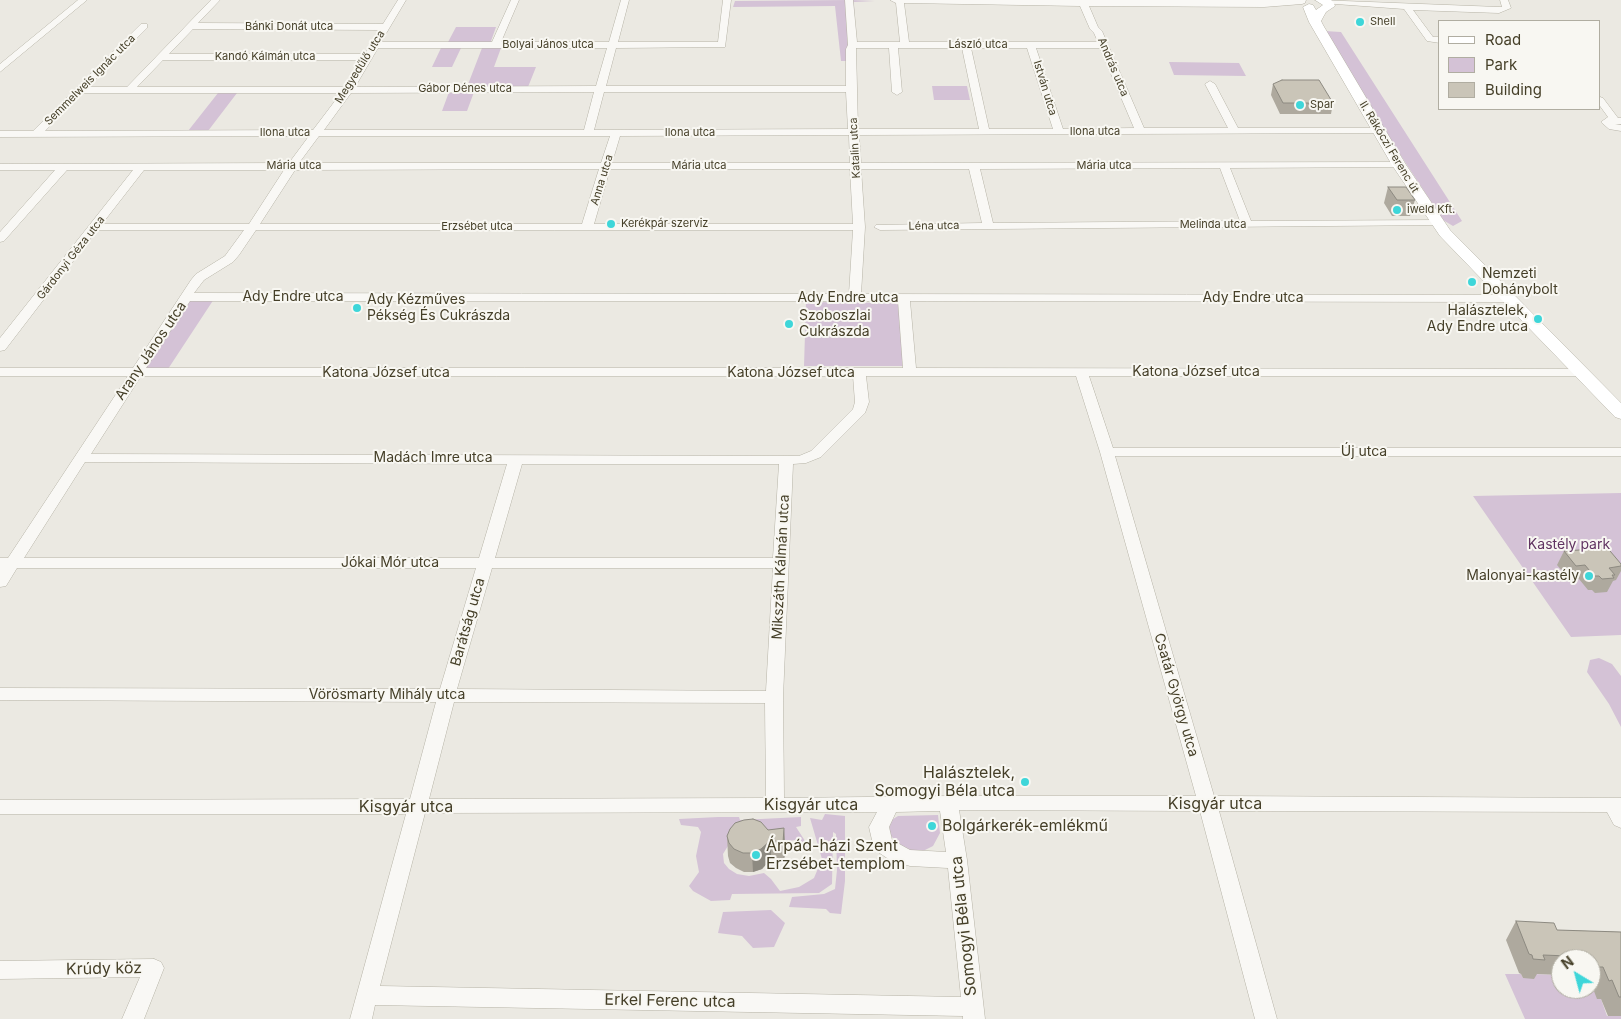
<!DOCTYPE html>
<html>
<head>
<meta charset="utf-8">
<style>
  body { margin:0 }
  #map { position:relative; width:1621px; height:1019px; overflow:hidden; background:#ebe9e2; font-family:Inter,sans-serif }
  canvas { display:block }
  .legend { position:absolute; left:1438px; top:20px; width:162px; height:90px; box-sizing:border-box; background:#f8f7f2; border:1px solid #b0ada1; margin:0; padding:6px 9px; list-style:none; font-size:15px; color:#453f28 }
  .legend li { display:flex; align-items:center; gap:10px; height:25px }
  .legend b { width:25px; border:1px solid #b0ada1 }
  .north { position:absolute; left:1551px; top:949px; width:50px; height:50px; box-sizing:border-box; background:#f8f7f2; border:1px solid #b0ada1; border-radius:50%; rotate:323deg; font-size:14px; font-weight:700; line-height:20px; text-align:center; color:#453f28 }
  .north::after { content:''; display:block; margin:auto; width:18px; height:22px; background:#3ed6d9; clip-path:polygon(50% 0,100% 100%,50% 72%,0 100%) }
</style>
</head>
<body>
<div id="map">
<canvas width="1621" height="1019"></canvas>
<ul class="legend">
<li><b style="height:6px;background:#fff"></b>Road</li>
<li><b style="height:14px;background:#d4c2d6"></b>Park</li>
<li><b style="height:14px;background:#cac5b8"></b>Building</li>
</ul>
<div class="north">N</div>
</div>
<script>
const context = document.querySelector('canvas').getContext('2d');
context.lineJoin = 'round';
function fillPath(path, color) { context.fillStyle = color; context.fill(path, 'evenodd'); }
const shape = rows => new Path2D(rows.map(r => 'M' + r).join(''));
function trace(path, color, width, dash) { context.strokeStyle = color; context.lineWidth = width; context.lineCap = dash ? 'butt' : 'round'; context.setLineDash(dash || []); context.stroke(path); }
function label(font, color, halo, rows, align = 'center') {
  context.font = font + ' Inter,sans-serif'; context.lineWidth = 4; context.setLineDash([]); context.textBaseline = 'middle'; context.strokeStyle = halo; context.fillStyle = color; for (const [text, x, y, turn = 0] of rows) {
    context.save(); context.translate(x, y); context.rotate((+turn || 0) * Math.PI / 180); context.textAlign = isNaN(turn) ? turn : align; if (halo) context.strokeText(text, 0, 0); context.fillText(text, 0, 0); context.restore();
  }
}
const green = shape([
  [850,0,875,1,854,2,855,43,848,61,841,61,835,6,733,7,735,1],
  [456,27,496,27,490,44,447,44],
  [1324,31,1341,32,1462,221,1453,226,1443,220,1386,133],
  [441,48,461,48,452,67,432,67],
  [482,48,501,48,494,67,536,67,528,87,467,87],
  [1169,62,1239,63,1246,76,1174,75],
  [932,86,967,86,970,100,934,100],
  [449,92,474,92,467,111,442,111],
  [218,93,237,93,208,131,188,131],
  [214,299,168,369,142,369,187,301],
  [806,302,893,303,899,305,903,366,804,366],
  [1621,493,1621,635,1571,637,1473,496],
  [1599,658,1612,664,1621,676,1621,727,1609,704,1587,672,1590,660],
  [825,814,845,816,845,881,841,914,830,913,826,909,789,907,792,897,824,894,835,889,837,870,836,834,833,832,832,884,819,893,732,894,730,900,711,901,693,891,689,886,699,872,696,856,701,832,698,827,681,825,679,819,718,817,739,817,740,820,801,817,801,826,796,827,809,847,798,849,795,840,771,844,731,841,723,854,724,863,729,869,737,874,749,876,764,873,771,879,780,891,799,887,814,878,822,859,810,818,822,820],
  [938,815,940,833,933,846,923,851,912,851,902,847,890,835,889,826,890,821,898,816],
  [771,910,785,923,774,947,753,948,742,936,718,933,723,912],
  [1505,974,1521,974,1523,978,1533,974,1561,975,1561,989,1591,989,1592,986,1601,999,1607,1016,1621,1016,1621,1019,1525,1019]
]);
const minor = shape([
  [78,0,87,0,0,72,0,64,78,0],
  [211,0,220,0,198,23,383,24,398,0,406,0,381,42,492,42,511,0,519,0,501,42,609,42,621,0,629,0,618,42,718,42,723,0,731,0,725,47,616,48,606,86,846,86,846,49,848,45,845,0,853,0,857,42,900,42,896,3,890,0,1306,0,1305,3,1302,4,1264,7,1089,6,1098,27,1102,31,1144,128,1228,128,1205,84,1210,81,1215,84,1238,128,1380,128,1384,129,1384,133,859,135,861,163,1399,162,1404,165,1403,167,1230,168,1251,221,1438,220,1442,221,1444,223,1442,225,880,230,874,227,876,225,982,223,969,169,861,169,865,227,861,294,1512,295,1514,298,1508,302,910,301,916,368,1586,369,1588,372,1581,376,1089,376,1113,448,1621,448,1621,456,1115,456,1214,796,1621,798,1621,828,1614,825,1607,812,1219,811,1277,1019,1255,1019,1200,811,959,810,967,860,985,1019,963,1019,963,1016,375,1005,372,1019,350,1019,406,814,0,814,0,800,410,799,436,702,0,700,0,688,440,689,476,568,17,568,6,586,0,587,0,558,8,558,128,376,0,376,0,368,133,368,191,280,196,274,225,256,244,230,97,230,5,350,0,351,0,338,133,170,67,170,4,241,0,242,0,232,55,170,0,170,0,164,289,163,309,136,0,137,0,131,33,131,141,24,147,24,147,28,88,87,127,87,211,0],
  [904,3,1080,6,1090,29,1094,33,1098,42,909,42,904,3],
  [193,29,380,30,365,54,169,54,193,29],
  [378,48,607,48,596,86,355,87,378,48],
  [856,48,889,48,892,92,897,95,902,92,898,48,962,48,979,129,858,129,856,48],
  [971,48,1027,48,1053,129,989,129,971,48],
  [1036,48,1100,48,1134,128,1063,129,1036,48],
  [163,60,362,60,346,87,137,87,163,60],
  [594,92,584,130,324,130,351,93,594,92],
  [604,92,846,92,848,129,594,130,604,92],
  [83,93,341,93,313,130,45,131,83,93],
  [849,135,850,163,612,163,620,136,849,135],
  [319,136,610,136,601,163,299,163,319,136],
  [1220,168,1240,221,993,223,980,169,1220,168],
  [599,169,582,224,260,224,295,170,599,169],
  [610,169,850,169,853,224,594,224,610,169],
  [144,170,284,170,249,224,102,224,144,170],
  [256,230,853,230,849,294,194,293,204,280,233,262,239,255,256,230],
  [190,301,898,301,903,368,146,368,190,301],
  [141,376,853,376,855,402,853,409,811,451,799,456,91,454,141,376],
  [866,376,1076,376,1100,452,1196,796,948,796,784,798,783,697,793,464,806,463,821,457,865,413,869,402,866,376],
  [85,462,507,464,479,558,24,558,85,462],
  [522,464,779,464,773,558,495,558,522,464],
  [492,568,773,568,766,691,457,689,492,568],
  [454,702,765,703,766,798,429,799,454,702],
  [940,811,946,852,910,850,892,840,889,827,896,812,940,811],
  [877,812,869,827,872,840,878,852,890,860,910,866,948,868,961,997,380,986,425,813,877,812],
  [1318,0,1499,7,1502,7,1500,0,1508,0,1511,8,1499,13,1413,10,1433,37,1440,37,1440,43,1427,41,1404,9,1322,3,1318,0],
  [1600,97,1603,98,1618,118,1621,118,1621,124,1615,124,1621,125,1621,131,1609,129,1601,122,1608,117,1600,106,1600,97],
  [154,959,161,962,164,968,144,1019,122,1019,140,977,0,979,0,961,154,959]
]);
const secondary = shape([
  [1315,0,1331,0,1334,3,1335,6,1326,12,1321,21,1323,25,1406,165,1450,230,1621,403,1621,419,1615,417,1440,236,1392,165,1309,22,1303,7,1309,4,1313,5,1316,10,1323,5,1315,0]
]);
const wall = shape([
  [1273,84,1333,103,1331,114,1280,114,1271,95],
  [1388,187,1415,200,1410,216,1392,216,1384,203],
  [1593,546,1621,564,1621,571,1616,580,1613,581,1607,592,1595,593,1592,590,1588,590,1579,579,1570,580,1557,565,1564,551,1592,549],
  [784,828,785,847,784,862,771,859,762,869,753,872,744,872,736,868,730,863,728,856,727,836],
  [1516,921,1557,930,1621,932,1621,1016,1608,1016,1601,999,1597,999,1592,986,1591,986,1591,959,1561,959,1561,975,1537,974,1534,979,1523,978,1521,974,1519,973,1506,940]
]);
const shadedWall = shape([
  [784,828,785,847,784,862,783,843],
  [771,840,771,859,762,869,753,872,752,853]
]);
const building = shape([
  [1282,80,1319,80,1333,103,1283,103,1273,84,1282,80],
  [1388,187,1406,187,1415,200,1397,200,1388,187],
  [1605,545,1621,564,1621,566,1609,568,1615,575,1612,575,1614,578,1602,579,1599,576,1594,576,1585,565,1576,566,1564,551,1595,549,1593,546,1605,545],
  [753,819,761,822,768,830,784,828,783,843,771,840,761,849,752,853,743,853,734,849,729,843,727,836,730,829,735,823,744,820,753,819],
  [1516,921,1554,923,1557,930,1621,932,1621,997,1619,997,1612,980,1609,981,1603,967,1597,967,1593,957,1543,955,1545,960,1533,959,1532,955,1529,954,1516,921]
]);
const markers = [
  [1360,22,5,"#3ed6d9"],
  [1300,105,5,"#3ed6d9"],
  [1397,210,5,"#3ed6d9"],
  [611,224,5,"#3ed6d9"],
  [1472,282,5,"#3ed6d9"],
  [357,308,5,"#3ed6d9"],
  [1538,319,5,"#3ed6d9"],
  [789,324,5,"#3ed6d9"],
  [1589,576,5,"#3ed6d9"],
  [1025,782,5,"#3ed6d9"],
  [932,826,5,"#3ed6d9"],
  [756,855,5,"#3ed6d9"]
];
const farPoinames = [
  ["Shell",1370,22],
  ["Spar",1310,105],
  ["iweld Kft.",1407,210],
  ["Kerékpár szerviz",621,224]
];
const farStreetnames = [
  ["Bánki Donát utca",289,27],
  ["Bolyai János utca",548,45],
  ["László utca",978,45],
  ["Kandó Kálmán utca",265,57],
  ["Megyedűlő utca",360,67,-58],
  ["András utca",1113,67,67],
  ["Semmelweis Ignác utca",90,80,-45],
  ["István utca",1045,88,73],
  ["Gábor Dénes utca",465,89],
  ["Ilona utca",1095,132],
  ["Ilona utca",285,133],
  ["Ilona utca",690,133],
  ["II. Rákóczi Ferenc út",1389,147,59],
  ["Katalin utca",855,148,-93],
  ["Mária utca",294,166],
  ["Mária utca",699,166],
  ["Mária utca",1104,166],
  ["Anna utca",602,180,-73],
  ["Melinda utca",1213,225],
  ["Léna utca",934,226,-1],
  ["Erzsébet utca",477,227],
  ["Gárdonyi Géza utca",71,258,-52]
];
const poiNames = [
  ["Nemzeti",1482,274],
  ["Dohánybolt",1482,290],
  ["Ady Kézműves",367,300],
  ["Pékség És Cukrászda",367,316],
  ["Halásztelek,",1528,311,"right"],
  ["Ady Endre utca",1528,327,"right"],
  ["Szoboszlai",799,316],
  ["Cukrászda",799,332],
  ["Malonyai-kastély",1579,576,"right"]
];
const streetNames = [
  ["Ady Endre utca",293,297],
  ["Ady Endre utca",848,298],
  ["Ady Endre utca",1253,298],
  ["Arany János utca",151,351,-56],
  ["Katona József utca",1196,372],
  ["Katona József utca",386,373],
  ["Katona József utca",791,373],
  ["Új utca",1364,452],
  ["Madách Imre utca",433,458],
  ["Jókai Mór utca",390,563],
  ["Mikszáth Kálmán utca",781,567,-87],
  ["Barátság utca",468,622,-74],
  ["Vörösmarty Mihály utca",387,695],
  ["Csatár György utca",1176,695,74]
];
const parkNames = [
  ["Kastély park",1569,545]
];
const nearPoinames = [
  ["Halásztelek,",1015,773,"right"],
  ["Somogyi Béla utca",1015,791,"right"],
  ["Bolgárkerék-emlékmű",942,826],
  ["Árpád-házi Szent",766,846],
  ["Erzsébet-templom",766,864]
];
const nearStreetnames = [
  ["Kisgyár utca",1215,804],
  ["Kisgyár utca",811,805],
  ["Kisgyár utca",406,807],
  ["Somogyi Béla utca",964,926,-96],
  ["Krúdy köz",104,969,-1],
  ["Erkel Ferenc utca",670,1001,1]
];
fillPath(green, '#d4c2d6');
trace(minor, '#b6b3a6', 1);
trace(secondary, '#b6b3a6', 1);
fillPath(minor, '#f9f8f5');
fillPath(secondary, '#fff');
fillPath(wall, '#aea99e');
fillPath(shadedWall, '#8d8a81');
fillPath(building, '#cac5b8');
trace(building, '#8d8a81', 1);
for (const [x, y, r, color] of markers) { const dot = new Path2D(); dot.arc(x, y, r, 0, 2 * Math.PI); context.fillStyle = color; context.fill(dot); trace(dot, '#f8f7f2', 2); }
label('11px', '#453f28', '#f8f7f2', farPoinames, 'left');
label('11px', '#453f28', '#f8f7f2', farStreetnames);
label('14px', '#453f28', '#f8f7f2', poiNames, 'left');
label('14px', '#453f28', '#f8f7f2', streetNames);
label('14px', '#613462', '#f8f7f2', parkNames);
label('16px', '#453f28', '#f8f7f2', nearPoinames, 'left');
label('16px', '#453f28', '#f8f7f2', nearStreetnames);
</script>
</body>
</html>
